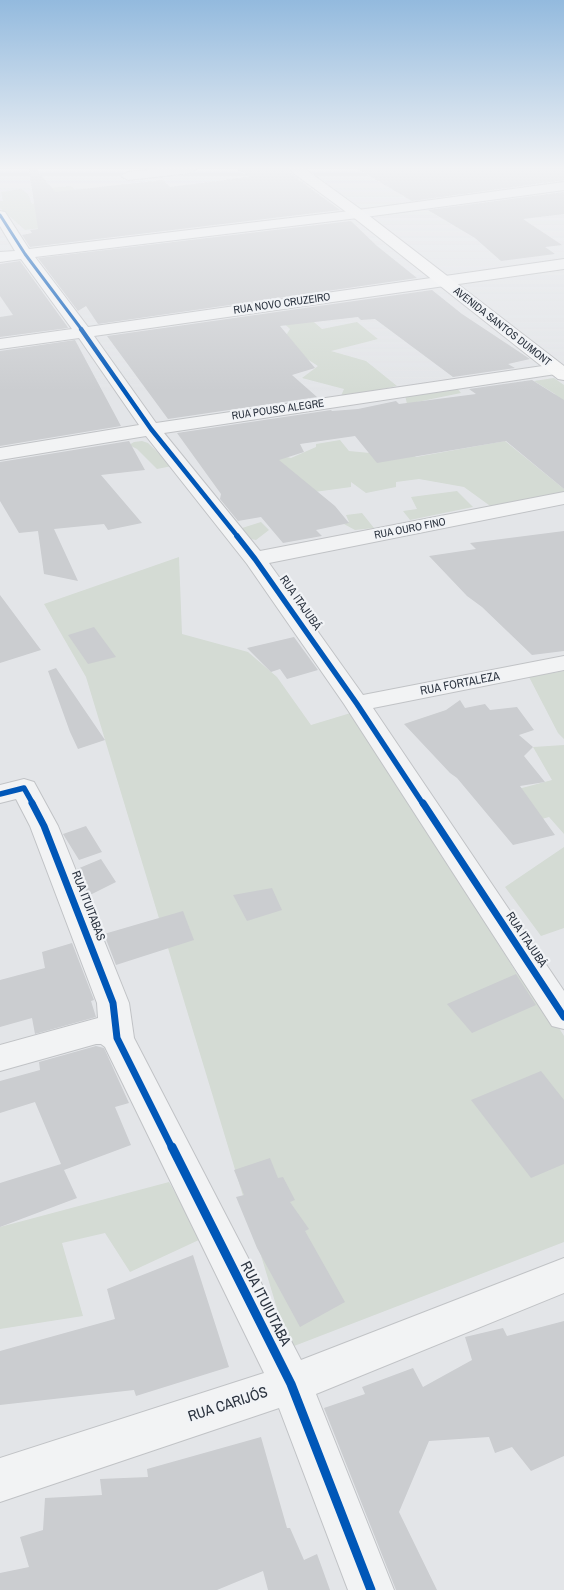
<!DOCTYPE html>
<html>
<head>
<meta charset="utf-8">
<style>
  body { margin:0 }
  canvas { display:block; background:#e3e5e8 }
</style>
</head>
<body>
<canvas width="564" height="1590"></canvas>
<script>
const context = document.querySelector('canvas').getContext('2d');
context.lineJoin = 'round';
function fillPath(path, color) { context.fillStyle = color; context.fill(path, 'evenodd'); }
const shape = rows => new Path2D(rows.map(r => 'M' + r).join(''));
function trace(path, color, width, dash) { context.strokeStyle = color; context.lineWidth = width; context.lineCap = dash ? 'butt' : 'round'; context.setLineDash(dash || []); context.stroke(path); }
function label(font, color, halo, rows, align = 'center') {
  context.font = font + ' "Archivo Narrow",sans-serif'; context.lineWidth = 4.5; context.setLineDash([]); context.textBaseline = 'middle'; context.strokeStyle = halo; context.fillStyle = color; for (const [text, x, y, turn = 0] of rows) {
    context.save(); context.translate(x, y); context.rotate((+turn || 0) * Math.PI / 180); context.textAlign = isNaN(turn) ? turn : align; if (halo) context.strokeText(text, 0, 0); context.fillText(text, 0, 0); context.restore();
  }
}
const green = shape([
  [71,186,83,197,56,226,25,230,0,208,0,201,3,201,1,192,21,189,28,194,32,204,44,204,55,200,51,188],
  [308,317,322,329,357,322,378,339,331,351,366,361,397,386,340,398,344,389,302,378,318,366,304,357,285,337,290,329,278,318],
  [554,378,564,385,564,418,555,394,534,381],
  [440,388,457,388,461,393,407,404,405,395,425,391,436,392],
  [340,440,349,451,370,453,404,449,416,457,505,441,564,489,564,495,493,508,464,487,419,479,396,482,396,487,366,493,351,482,351,487,285,496,274,454,291,458,316,447,316,444],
  [142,441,148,443,172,466,157,469,137,449,129,445,134,442],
  [457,491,473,507,410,520,403,511,417,509,411,497],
  [362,513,374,528,355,530,344,524,349,522,346,515],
  [261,522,269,530,256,540,246,538,239,529],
  [179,557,182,634,248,652,277,677,311,725,354,712,517,974,543,1002,564,1036,564,1242,289,1348,86,677,44,604],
  [564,671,564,739,558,733,529,677],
  [564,745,564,834,549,817,524,824,507,792,552,780,533,747],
  [564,847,564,928,541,936,505,887],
  [169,1182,201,1239,130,1272,105,1233,62,1243,83,1316,0,1329,0,1227]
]);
const building = shape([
  [29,169,36,169,55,192,163,180,170,187,249,177,237,169,289,169,291,174,340,210,30,247,22,235,32,233,30,230,38,229],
  [358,169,564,169,564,180,412,201],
  [564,192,564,214,523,219,562,245,545,247,555,254,501,261,475,238,428,210],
  [351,221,377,246,417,278,98,324,86,306,78,311,38,258],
  [20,261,67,326,68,328,0,337,0,317,13,315,0,296,0,264],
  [432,290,462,314,530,359,508,364,515,368,453,377,375,319,361,320,358,317,280,326,315,368,292,375,317,397,168,419,107,336],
  [75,340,121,426,0,446,0,351],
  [532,380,564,400,564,489,506,441,377,463,355,436,300,444,304,452,279,460,335,506,349,523,316,530,322,536,283,543,261,517,238,521,220,499,221,494,177,433,331,410,332,411,358,409,396,401,399,404,476,394,469,389],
  [129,441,145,470,101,475,142,523,108,530,104,524,54,529,78,581,44,574,38,531,19,533,0,501,0,462],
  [564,531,564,651,532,655,482,607,467,596,429,556,476,549,470,543],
  [0,595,41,650,0,663],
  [94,627,116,657,88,664,68,635],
  [294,637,318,670,287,679,280,669,271,672,247,648],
  [56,668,105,740,78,749,70,732,48,671],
  [460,700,465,708,485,704,490,710,517,707,534,730,519,735,533,747,524,756,545,782,520,786,555,835,513,845,457,778,450,773,404,724,446,710],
  [86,826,102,852,79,860,63,834],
  [101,859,116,882,88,896,77,869],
  [272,888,282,910,247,921,233,895],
  [183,911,194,940,116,965,104,934],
  [72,943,94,1000,91,1001,96,1017,35,1034,32,1018,0,1027,0,980,45,968,42,952],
  [516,974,536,1005,472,1033,447,1004],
  [96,1046,104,1048,129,1103,115,1107,131,1145,64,1170,77,1198,0,1227,0,1183,61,1164,35,1102,0,1113,0,1081,40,1070,39,1062],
  [541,1071,564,1100,564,1164,531,1178,471,1100],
  [270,1158,278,1178,283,1177,295,1200,290,1202,309,1229,305,1231,345,1302,300,1327,257,1248,236,1197,244,1195,234,1170],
  [193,1255,229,1367,136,1396,134,1390,0,1405,0,1351,115,1319,107,1289],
  [564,1321,564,1456,531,1471,512,1447,495,1453,489,1437,429,1441,399,1512,437,1590,396,1590,324,1408,365,1394,362,1387,413,1368,423,1387,472,1360,465,1337,503,1328,507,1336],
  [261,1437,287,1528,290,1528,304,1560,317,1554,330,1590,268,1590,263,1571,217,1590,0,1590,0,1573,29,1567,20,1537,43,1530,45,1498,102,1495,100,1479,148,1477,147,1469]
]);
const street = shape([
  [159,169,196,169,190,173,128,180,121,176,128,172,159,169],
  [564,182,564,190,358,218,35,257,88,327,564,259,564,269,94,336,156,423,556,364,564,368,562,373,556,374,164,433,260,551,564,492,564,504,269,563,363,695,564,656,564,670,373,708,564,991,564,1029,552,1026,344,704,247,564,146,436,0,460,0,448,139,425,79,338,0,349,0,339,72,329,21,259,0,262,0,252,15,251,0,226,0,211,5,212,29,249,358,210,564,182],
  [24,779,34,782,58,826,129,1003,134,1038,301,1360,564,1258,564,1293,316,1394,394,1590,348,1590,279,1408,0,1502,0,1458,264,1373,105,1047,101,1044,96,1044,0,1071,0,1045,98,1018,97,1003,30,826,16,799,0,803,0,785,24,779]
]);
const primary = shape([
  [291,169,305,169,363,211,564,366,564,380,558,379,353,217,292,172,291,169]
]);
const cyclewayFar4 = shape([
  [0,215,25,254,82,330]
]);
const cyclewayFar3 = shape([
  [81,329,151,429,238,537]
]);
const cyclewayFar2 = shape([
  [237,536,255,559,357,704,423,804],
  [0,794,24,788,33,804]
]);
const cyclewayFar1 = shape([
  [32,803,44,826,113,1003,117,1038,172,1148],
  [423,803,564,1017]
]);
const cycleway = shape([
  [172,1147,291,1384,371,1590]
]);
const farStreetnames = [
  ["RUA NOVO CRUZEIRO",282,304,-8],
  ["AVENIDA SANTOS DUMONT",502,327,38],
  ["RUA POUSO ALEGRE",278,410,-8],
  ["RUA OURO FINO",410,529,-11]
];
const streetNames = [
  ["RUA ITAJUBÁ",300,603,55],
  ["RUA FORTALEZA",460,684,-11],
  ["RUA ITUITABAS",88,906,69],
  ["RUA ITAJUBÁ",526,940,56]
];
const nearStreetnames = [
  ["RUA ITUIUTABA",265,1304,63],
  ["RUA CARIJÓS",228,1405,-18]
];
fillPath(green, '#d4dbd4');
fillPath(building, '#cbcdd0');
trace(street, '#c1c3c6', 2);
trace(primary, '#c0c2c5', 2);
fillPath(street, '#f2f3f4');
fillPath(primary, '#f6f6f6');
trace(cyclewayFar4, '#0057b8', 3);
trace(cyclewayFar3, '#0057b8', 4.5);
trace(cyclewayFar2, '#0057b8', 5.5);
trace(cyclewayFar1, '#0057b8', 7);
trace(cycleway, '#0057b8', 9);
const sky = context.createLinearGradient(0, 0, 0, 391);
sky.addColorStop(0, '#93bade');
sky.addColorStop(0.43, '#f2f3f5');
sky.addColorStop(1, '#f2f3f500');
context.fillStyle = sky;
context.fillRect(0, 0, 564, 391);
label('11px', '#2b333f', '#f1f3f6', farStreetnames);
label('12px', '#2b333f', '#f1f3f6', streetNames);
label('15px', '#2b333f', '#f1f3f6', nearStreetnames);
</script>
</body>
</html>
